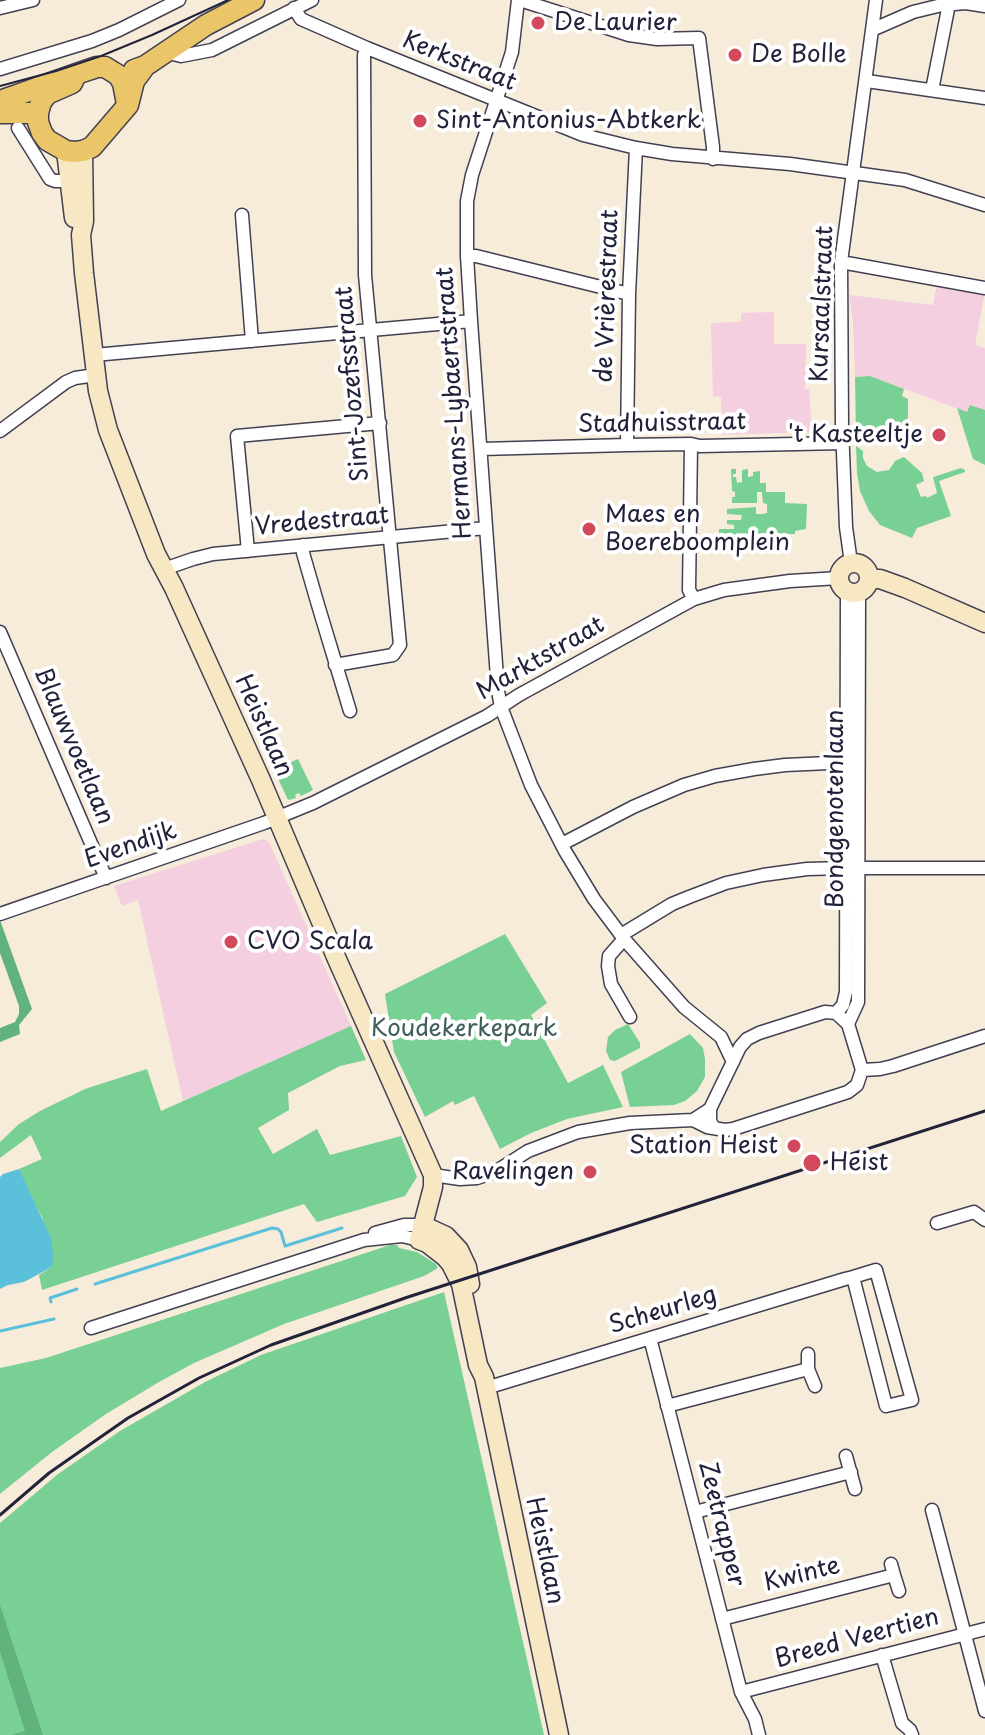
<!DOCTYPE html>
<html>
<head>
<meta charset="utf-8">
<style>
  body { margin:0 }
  canvas { display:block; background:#f7ebd9 }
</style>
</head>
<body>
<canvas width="985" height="1735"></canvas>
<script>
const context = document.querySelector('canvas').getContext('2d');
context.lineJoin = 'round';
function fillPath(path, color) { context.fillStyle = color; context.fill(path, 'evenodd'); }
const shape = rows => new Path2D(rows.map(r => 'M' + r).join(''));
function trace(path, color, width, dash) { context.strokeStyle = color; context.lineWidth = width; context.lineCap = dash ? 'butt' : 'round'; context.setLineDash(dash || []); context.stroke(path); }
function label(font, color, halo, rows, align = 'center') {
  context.font = font + ' "Playpen Sans",sans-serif'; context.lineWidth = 8; context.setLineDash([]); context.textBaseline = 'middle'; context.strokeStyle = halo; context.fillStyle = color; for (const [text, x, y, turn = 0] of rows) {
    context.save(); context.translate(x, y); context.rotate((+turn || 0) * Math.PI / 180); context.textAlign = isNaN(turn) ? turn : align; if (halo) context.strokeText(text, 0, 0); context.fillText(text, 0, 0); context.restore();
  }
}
const built = shape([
  [937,284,948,286,950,290,956,291,958,289,985,292,975,345,985,348,985,419,870,376,855,377,853,322,849,295,933,305],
  [774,312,774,344,806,344,805,389,809,389,812,432,722,435,721,397,713,396,711,323,741,322,741,313],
  [263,839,269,842,351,1026,183,1101,138,900,122,906,114,886]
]);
const green = shape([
  [870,376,904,389,902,396,908,399,908,417,898,438,892,439,886,436,856,435,855,377],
  [970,405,985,410,985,465,973,459,957,408,967,412],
  [856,446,863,451,863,458,867,466,877,472,889,470,895,461,904,457,922,473,924,481,916,485,921,497,926,496,927,498,937,493,933,477,961,468,965,470,965,472,939,481,951,516,917,528,912,538,880,525,869,511,860,491,857,473],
  [731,469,736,469,736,474,733,474,733,477,736,477,737,483,742,482,742,470,748,469,748,477,753,476,753,472,760,471,760,483,766,483,766,492,785,492,785,503,807,504,806,529,795,531,795,534,743,534,745,542,739,543,742,557,735,558,731,535,719,534,719,529,734,529,734,525,727,524,727,520,741,520,742,515,727,514,727,509,756,507,756,514,762,514,767,513,767,504,763,503,762,492,757,492,757,503,732,503,732,497,735,497,735,492,732,491],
  [298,759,313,790,301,796,299,793,295,795,296,798,288,800,274,770],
  [505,934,547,1003,531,1015,568,1083,603,1065,623,1107,567,1119,531,1133,500,1149,474,1096,455,1105,453,1101,425,1117,394,1052,385,994],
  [628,1024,640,1043,640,1048,615,1061,610,1060,606,1051,608,1037,615,1030],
  [351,1026,366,1060,340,1066,288,1093,289,1110,258,1128,273,1154,317,1129,330,1155,401,1136,417,1177,405,1196,317,1222,304,1204,42,1290,39,1275,52,1267,42,1217,28,1192,19,1169,42,1159,31,1135,0,1158,0,1142,19,1124,40,1111,85,1089,147,1069,161,1111],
  [690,1034,703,1048,705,1059,705,1077,697,1091,685,1101,674,1105,630,1107,621,1072],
  [390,1245,397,1245,399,1248,417,1252,436,1264,438,1268,424,1276,284,1324,194,1363,159,1382,106,1414,52,1452,0,1494,0,1368,46,1358],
  [444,1292,544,1735,0,1735,0,1523,58,1474,120,1431,205,1382,261,1355]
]);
const forest = shape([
  [0,920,32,1009,19,1025,20,1034,0,1042,0,1028,15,1022,19,1014,19,1006,0,953],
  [0,1605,43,1735,11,1735,25,1731,0,1652]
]);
const water = shape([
  [19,1169,51,1238,53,1256,52,1267,24,1282,8,1285,0,1289,0,1177,3,1174]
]);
const stream = shape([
  [95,1284,272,1228,278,1229,281,1232,285,1246,342,1228],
  [51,1302,50,1298,77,1289],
  [0,1331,54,1319]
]);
const street = shape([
  [518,0,512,52,472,175,467,201,467,256,471,321,498,691,501,707,531,785,565,851,594,899,624,939,684,1007,721,1037,733,1062],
  [520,0,629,35,657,39,699,38,713,147,713,159],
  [0,8,33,0],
  [294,8,301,19,367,48,583,135,636,148,672,154,790,164,905,180,985,205],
  [874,29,913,12,942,5,966,3,985,6],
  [168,49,173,54,181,56,212,50,312,0],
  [0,69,92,41,119,30,179,0],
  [867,81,985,98],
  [932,90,949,4],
  [18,128,50,179,55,181,69,181],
  [242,215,252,341],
  [467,256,476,256,629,294],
  [841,262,985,288],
  [94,355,471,321],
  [0,431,66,382,75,378,96,375],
  [691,444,689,590,694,599],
  [627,445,629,294,636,148],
  [481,449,627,445,691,444,700,446,843,443],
  [303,545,303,553,318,605,350,711],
  [248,551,237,436,380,423],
  [851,563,846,527,842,427,841,262,876,0],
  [164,569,193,559,213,554,486,528],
  [0,632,106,878],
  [335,665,393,655,400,645,365,275,364,55,367,48],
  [562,844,633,807,684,785,715,776,754,769,785,765,851,762],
  [0,914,264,823,313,803,487,716,519,695,694,599,724,590,790,581,839,578],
  [621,935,672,904,689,897,726,883,763,875,807,869,846,868,985,868],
  [624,939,609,956,608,966,611,984,630,1017],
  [836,1013,843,1005,846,992,847,591],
  [848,1024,858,1002,859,593],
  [862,1070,880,1069,893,1066,985,1036],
  [693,1120,707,1127,725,1130,733,1129,848,1092,857,1085,862,1070,848,1024,836,1013,825,1012,759,1033,747,1039,740,1047,710,1109,710,1121,714,1128],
  [433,1175,460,1179,477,1178,495,1172,528,1151,578,1132,630,1123,693,1120,710,1109],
  [937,1223,974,1212,985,1220],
  [375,1233,404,1225,422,1225],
  [91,1328,364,1240,402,1236,419,1240],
  [650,1338,741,1692,755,1719,759,1735],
  [808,1354,808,1369,815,1386],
  [486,1388,845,1279,853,1277,876,1270,912,1400,886,1406,853,1277],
  [667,1406,808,1369],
  [846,1456,855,1489],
  [932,1510,985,1711],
  [695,1512,851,1472],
  [894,1575,899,1591],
  [722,1619,894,1575,891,1564],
  [882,1655,902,1723,910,1730,912,1735],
  [741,1692,985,1629]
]);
const secondary = shape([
  [66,151,74,218],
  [83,151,84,221,81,235,84,273,98,391,108,430,156,554,174,588,261,780,336,957,433,1175,433,1187,419,1240,427,1243,445,1257,451,1264,461,1284,478,1365,484,1377,559,1735],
  '839 578a15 15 0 1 1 30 0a15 15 0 1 1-30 0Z',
  [870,579,880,579,905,588,985,623],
  [422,1225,446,1236,459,1250,467,1267,470,1284]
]);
const primary = shape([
  [134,70,145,66,206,25,254,0],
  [76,74,72,83,47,94,41,102,38,113,38,122,42,133,47,140,66,151,74,152,83,151,92,147,128,105,134,81,145,66],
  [0,101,76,74,97,67,105,67,118,75,123,83,127,104],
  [0,113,38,113]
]);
const tram = shape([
  [0,86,56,71,101,56,152,35,228,0]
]);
const rail = shape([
  [0,1515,49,1473,128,1418,199,1378,271,1345,408,1297,985,1111]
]);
const markers = [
  [538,23,8,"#d1495b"],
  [735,55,8,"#d1495b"],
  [420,121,8,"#d1495b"],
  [939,435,8,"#d1495b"],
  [589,529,8,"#d1495b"],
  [231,942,8,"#d1495b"],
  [794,1146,8,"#d1495b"],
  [812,1163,10,"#d1495b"],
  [590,1172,8,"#d1495b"]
];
const poiNames = [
  ["De Laurier",554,23],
  ["De Bolle",751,55],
  ["Sint-Antonius-Abtkerk",436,121],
  ["'t Kasteeltje",923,435,"right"],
  ["Maes en",605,515],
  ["Boereboomplein",605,543],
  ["CVO Scala",247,942],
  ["Station Heist",778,1146,"right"],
  ["Heist",830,1163],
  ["Ravelingen",574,1172,"right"]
];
const streetNames = [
  ["Kerkstraat",459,62,22],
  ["de Vrièrestraat",608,296,-88],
  ["Kursaalstraat",823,304,-88],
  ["Sint-Jozefsstraat",353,384,-95],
  ["Hermans-Lybaertstraat",455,403,-94],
  ["Stadhuisstraat",662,424,-1],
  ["Vredestraat",322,522,-5],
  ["Marktstraat",541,659,-30],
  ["Heistlaan",263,726,66],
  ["Blauwvoetlaan",73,746,67],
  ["Bondgenotenlaan",836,809,-90],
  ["Evendijk",131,846,-19],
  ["Scheurleg",663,1311,-17],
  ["Zeetrapper",721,1524,76],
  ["Heistlaan",544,1551,78],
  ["Kwinte",802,1575,-14],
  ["Breed Veertien",857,1639,-15]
];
const parkNames = [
  ["Koudekerkepark",464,1029]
];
fillPath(built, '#f3cfe0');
fillPath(green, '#79d095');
fillPath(forest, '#62b27e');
fillPath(water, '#5bc0d9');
trace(stream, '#5bc0d9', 3);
trace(street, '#424053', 15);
trace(secondary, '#424053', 21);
trace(primary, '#424053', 23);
trace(street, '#fff', 12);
trace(secondary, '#f7e8c3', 18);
trace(primary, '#ebc669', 20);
trace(tram, '#22223b', 2);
trace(rail, '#22223b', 3);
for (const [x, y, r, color] of markers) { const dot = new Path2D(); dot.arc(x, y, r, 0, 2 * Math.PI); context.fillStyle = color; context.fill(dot); trace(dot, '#fff', 3); }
label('24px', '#22223b', '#fff', poiNames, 'left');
label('24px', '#22223b', '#fff', streetNames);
label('24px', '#405f5a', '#fff', parkNames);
</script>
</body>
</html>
